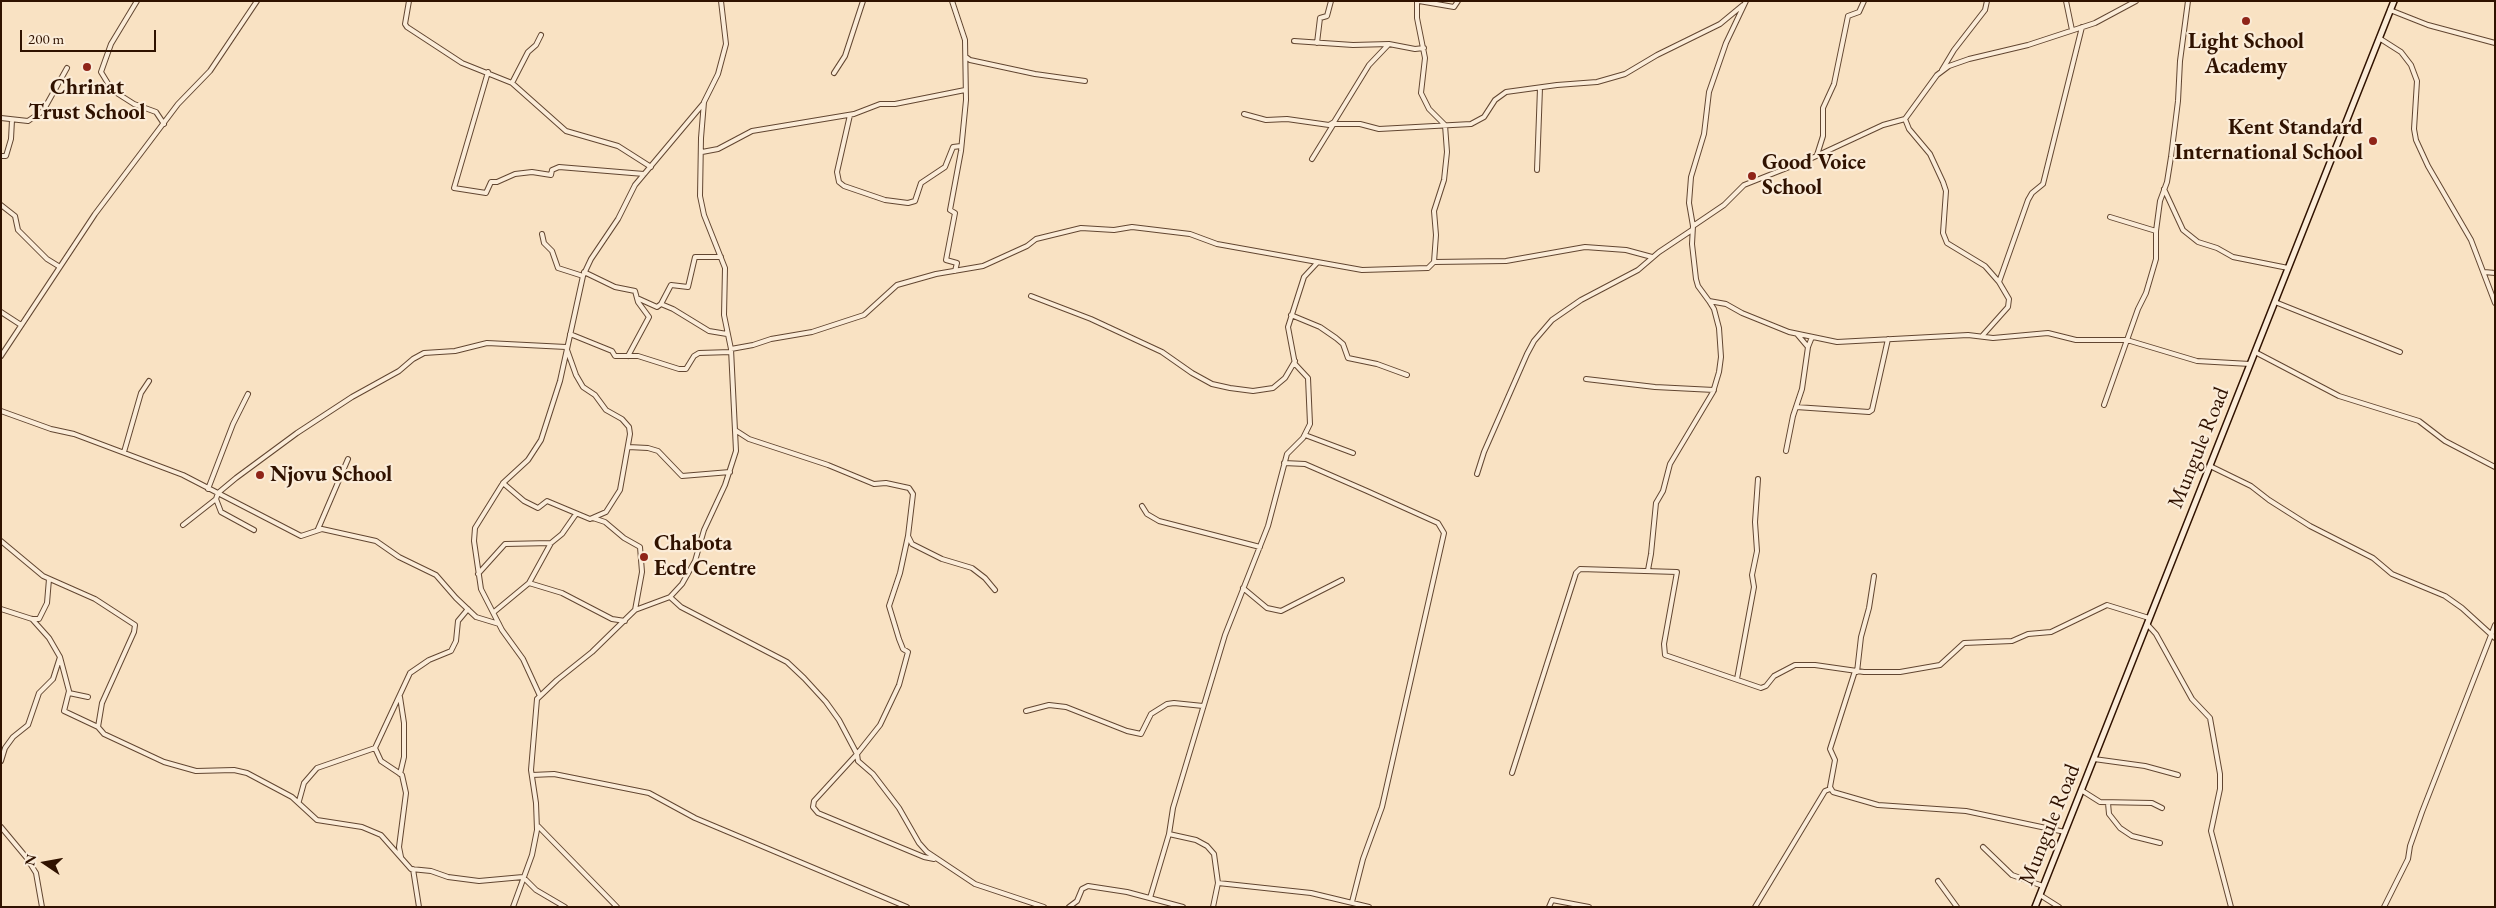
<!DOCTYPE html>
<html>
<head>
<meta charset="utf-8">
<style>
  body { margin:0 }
  #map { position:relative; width:2496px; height:908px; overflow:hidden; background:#f9e2c3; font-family:"EB Garamond",serif }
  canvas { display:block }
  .frame { position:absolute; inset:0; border:2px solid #301200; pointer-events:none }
  .north { position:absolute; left:20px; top:838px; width:50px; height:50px; -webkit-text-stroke:4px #fbecd8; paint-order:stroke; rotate:282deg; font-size:14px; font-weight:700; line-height:20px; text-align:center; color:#301200 }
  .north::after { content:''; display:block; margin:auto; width:18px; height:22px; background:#301200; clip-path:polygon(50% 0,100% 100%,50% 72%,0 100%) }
  .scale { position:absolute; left:20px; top:30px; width:136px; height:22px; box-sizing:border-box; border:2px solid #301200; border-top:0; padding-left:6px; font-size:15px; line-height:18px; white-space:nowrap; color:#301200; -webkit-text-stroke:4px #fbecd8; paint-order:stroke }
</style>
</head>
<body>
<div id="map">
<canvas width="2496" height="908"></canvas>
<div class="frame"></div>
<div class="north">N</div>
<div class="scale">200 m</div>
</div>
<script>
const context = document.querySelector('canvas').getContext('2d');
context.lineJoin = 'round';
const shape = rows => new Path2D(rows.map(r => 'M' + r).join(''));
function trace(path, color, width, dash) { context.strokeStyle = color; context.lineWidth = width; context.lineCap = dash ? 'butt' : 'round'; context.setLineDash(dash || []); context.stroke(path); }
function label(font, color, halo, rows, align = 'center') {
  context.font = font + ' "EB Garamond",serif'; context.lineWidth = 4.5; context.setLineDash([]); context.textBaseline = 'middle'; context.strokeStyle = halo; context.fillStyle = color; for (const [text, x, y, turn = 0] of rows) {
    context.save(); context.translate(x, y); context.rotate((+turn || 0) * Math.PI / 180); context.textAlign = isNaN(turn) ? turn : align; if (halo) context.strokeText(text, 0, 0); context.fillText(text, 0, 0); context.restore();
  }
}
const street = shape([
  [137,1,111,44,101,72,112,90,134,104,156,112,164,124],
  [409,1,405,24,407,27,462,63,512,83,566,131,618,146,651,167],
  [952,1,965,40,966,100,961,151,950,210,955,213,946,260,957,263,955,271],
  [1419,1,1454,7,1458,1],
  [1746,1,1726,43,1709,92,1704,134,1691,177,1689,203,1693,226,1692,244,1696,279,1698,286,1709,301,1726,304,1742,313,1789,332,1837,342,1968,335,1993,338,2048,333,2076,340,2127,340,2197,361,2250,364],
  [2066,1,2072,30],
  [2390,10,2428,25,2495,43],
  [2379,38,2401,52,2411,65,2417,81,2414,129,2416,140,2428,166,2471,240,2495,303],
  [1294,41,1353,45,1389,44],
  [1317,43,1320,18,1327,16,1331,1],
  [966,57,970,60,1035,74,1085,81],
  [1942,70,1954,50,1985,10,1987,1],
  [488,72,454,188,486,193,491,182,497,182,515,174,532,172,551,175,552,170,559,167,644,174],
  [834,73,845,56,863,1],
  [512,83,528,52,536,45,541,35],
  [1244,114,1266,120,1287,119,1329,125,1334,122,1369,65,1389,44,1415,49,1424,48],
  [850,115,837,172,839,182,844,186,885,200,908,203,915,201,921,183,945,167,953,147,961,146],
  [1,118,28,121,43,111,67,68],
  [1905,119,1909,129,1930,154,1943,182,1946,191,1943,233,1947,243,1985,266,1999,282,2009,299,2008,307,1983,335],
  [1332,124,1360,124,1379,129,1471,124,1484,117,1495,100,1506,92,1557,85,1597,82,1625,74,1657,55,1720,24,1743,5],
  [702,152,718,149,752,131,854,114,880,104,895,104,965,90],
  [1817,155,1823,136,1823,108,1834,84,1848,16,1859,12,1864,1],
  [1,156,6,156,11,139,12,120],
  [1312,159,1333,125],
  [1537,170,1540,88],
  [2164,189,2183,230,2198,242,2217,248,2233,257,2288,268],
  [1,205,15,216,18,230,47,259,60,267],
  [2110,217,2156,231],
  [1693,226,1724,205,1744,185,1812,158,1883,125,1905,119,1937,75,1949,66,1969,59,2028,45,2095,23,2136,1],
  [542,234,544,243,552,251,558,268,583,276],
  [1434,262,1506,261,1585,247,1626,250,1652,257],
  [584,272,615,287,635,291,638,302,649,317,628,356],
  [2484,272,2495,273],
  [1999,282,2028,200,2032,193,2043,184,2082,27],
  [1031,296,1091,319,1162,352,1192,373,1212,384,1230,388,1253,391,1273,388,1285,378,1295,361],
  [637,298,657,307,661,304,673,309,709,331,727,334],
  [2275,302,2400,352],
  [661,304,671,285,688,287,695,257,721,257],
  [1,312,21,325],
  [1291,315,1320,327,1336,338,1343,344,1348,358,1377,364,1407,375],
  [570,334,612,351,615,356,638,356,679,369,686,369,694,356,699,353,731,352],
  [1797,334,1808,347],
  [731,349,753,345,771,339,812,332,864,315,897,285,936,274,983,266,1027,246,1036,239,1081,228,1114,230,1132,227,1190,234,1217,244,1362,270,1428,268,1434,262,1436,235,1434,211,1444,180,1447,152,1445,125,1429,109,1421,93,1425,58,1417,18,1417,1],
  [2255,352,2339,396,2419,421,2445,441,2495,467],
  [1,356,95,214,178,104,210,71,257,1],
  [1586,379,1655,387,1714,390],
  [2104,405,2138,309,2146,293,2156,259,2156,231,2160,201,2167,182,2171,157,2178,101,2180,61,2188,1],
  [1796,407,1869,412,1872,410,1888,339],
  [1,411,51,429,74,434,183,475,301,536,322,529,376,541,399,557,436,575,456,598,476,617,499,624],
  [735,430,749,439,828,465,874,484,886,483,909,488,913,494,908,536,912,544,942,559,972,568,985,578,995,590],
  [1305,435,1353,453],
  [628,447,648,448,658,451,682,476,730,472],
  [1786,451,1793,416,1802,389,1808,347,1812,337],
  [124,452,141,393,149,381],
  [1284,463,1305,464,1367,491,1438,523,1444,533,1382,807,1363,859,1352,902],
  [2210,466,2251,486,2269,500,2310,526,2373,558,2392,574,2445,596,2462,608,2495,638],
  [1477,474,1484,452,1527,354,1534,341,1552,320,1581,300,1638,270,1659,252,1692,230],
  [208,489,233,424,248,394],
  [216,499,221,512,254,530],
  [1142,506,1147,514,1159,521,1260,547],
  [593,518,605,522,624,538,640,547,642,572,635,610],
  [183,525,216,499,218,493,236,478,297,433,352,397,399,371,413,359,424,353,455,351,487,343,566,347,576,375,583,387,595,395,606,410,622,419,629,427,630,434,620,490,606,512,590,519,547,501,538,508,524,501,503,483],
  [318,529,348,459],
  [908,536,900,573,889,606,899,639,903,649,908,652,899,685,880,725,857,754,814,801,813,807,818,813,924,857,934,859],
  [1,541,43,576,95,599,135,625,134,632,102,703,98,727],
  [1648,570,1651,554,1656,503,1663,491,1670,464,1713,392,1719,372,1721,357,1719,328,1714,309,1709,301],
  [478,574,505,544,551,543],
  [529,583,562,593,612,619,625,621],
  [1243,588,1267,608,1281,611,1342,580],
  [670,597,681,607,787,662,804,678,826,702,839,720,857,754,858,761,873,774,899,808,919,843,927,852,975,884,1044,907],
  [1,609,32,619,39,619,47,603,49,579],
  [494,612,529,583,551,543,562,534,576,514],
  [2147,624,2156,634,2192,699,2210,718,2220,774,2220,789,2211,831,2231,907],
  [60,657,69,691,64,711,98,727,104,734,164,762,196,771,234,770,247,773,292,797,317,820,362,827,381,835,411,869,431,871,448,877,479,881,523,877,536,890,565,907],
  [1855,671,1830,749,1835,760,1830,787,1833,792,1878,805,1966,811,2065,832],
  [1857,672,1861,637,1869,608,1874,576],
  [1737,679,1754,587,1752,575,1757,551,1755,522,1758,479],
  [69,693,88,697],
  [540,696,523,659,502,630,481,589,474,541,475,528,503,483,528,460,541,440,560,381,583,276,591,259,618,219,635,185,703,104],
  [1026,711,1049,705,1066,707,1127,731,1141,734,1151,714,1167,704,1174,703,1203,706],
  [375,748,381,761,402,775,406,793,399,847,401,857],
  [2094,759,2145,766,2178,775],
  [1,761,5,748,13,737,28,725,39,693,53,679,60,657,49,638,32,619],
  [1512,773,1576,573,1580,569,1677,572,1664,644,1665,655,1761,688,1766,686,1774,676,1795,665,1815,665,1864,672,1900,672,1940,665,1964,643,2012,641,2028,634,2051,632,2107,605,2149,618],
  [400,774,404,757,404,723,400,697],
  [532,775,554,774,649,793,695,818,907,907],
  [2081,790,2100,802,2152,803,2162,808],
  [299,801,304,783,317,768,375,748,410,673,429,660,451,651,456,641,458,621,468,609],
  [2108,803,2109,814,2120,828,2132,836,2160,843],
  [538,826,617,907],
  [1,827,26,857,36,873,42,907],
  [1169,834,1196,840,1207,846,1214,854,1218,883,1213,907],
  [1983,847,2012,875,2043,886],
  [413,869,419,907],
  [1938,881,1957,907],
  [1218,883,1311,893,1369,907],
  [2040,895,2059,907],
  [1150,898,1169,834,1173,808,1225,635,1268,526,1287,454,1303,438,1310,424,1308,378,1295,364,1288,327,1304,277,1317,263],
  [513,907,532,855,537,830,536,803,531,770,537,699,557,680,592,652,635,610,670,597,682,584,695,561,704,530,725,485,736,451,731,349,724,315,725,268,704,215,700,196,701,138,704,102,718,74,726,44,721,1],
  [1069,907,1077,901,1082,889,1088,886,1127,892,1183,907],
  [1549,907,1552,900,1589,907],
  [1755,907,1825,791,1830,789],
  [2384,907,2408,859,2410,846,2422,812,2495,625]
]);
const secondary = shape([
  [2035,907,2394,1]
]);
const markers = [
  [2246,21,5,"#8f2418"],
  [87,67,5,"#8f2418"],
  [2373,141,5,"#8f2418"],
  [1752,176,5,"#8f2418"],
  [260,475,5,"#8f2418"],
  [644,557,5,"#8f2418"]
];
const poiNames = [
  ["Light School",2246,42,"center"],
  ["Academy",2246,67,"center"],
  ["Chrinat",87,88,"center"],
  ["Trust School",87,113,"center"],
  ["Kent Standard",2363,128,"right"],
  ["International School",2363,153,"right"],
  ["Good Voice",1762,163],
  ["School",1762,188],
  ["Njovu School",270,475],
  ["Chabota",654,544],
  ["Ecd Centre",654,569]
];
const streetNames = [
  ["Mungule Road",2199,448,-68],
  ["Mungule Road",2050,825,-68]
];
trace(street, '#624631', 6);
trace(secondary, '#301200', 8);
trace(street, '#fbecd8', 4);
trace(secondary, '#fbecd8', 5);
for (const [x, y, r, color] of markers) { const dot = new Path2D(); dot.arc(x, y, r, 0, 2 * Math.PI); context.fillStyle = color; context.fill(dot); trace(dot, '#fbecd8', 2); }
label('bold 22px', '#301200', '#fbecd8', poiNames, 'left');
label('22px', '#301200', '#fbecd8', streetNames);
</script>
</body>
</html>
